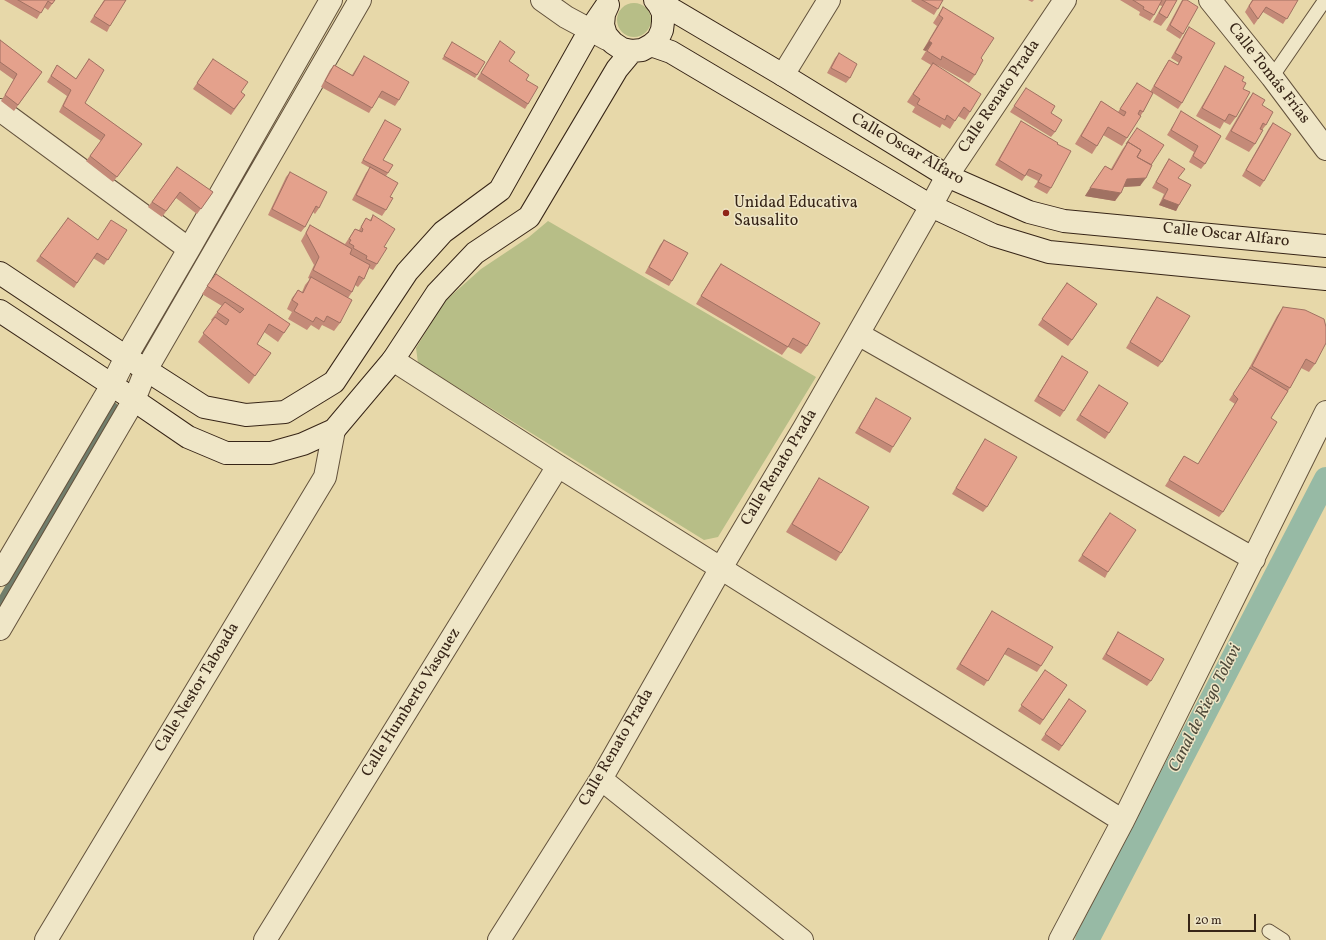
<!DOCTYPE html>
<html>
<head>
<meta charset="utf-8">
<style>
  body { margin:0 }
  #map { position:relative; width:1326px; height:940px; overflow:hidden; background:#e7d8a9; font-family:Vollkorn,serif }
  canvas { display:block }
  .scale { position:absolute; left:1188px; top:914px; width:68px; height:18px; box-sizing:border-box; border:2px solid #372517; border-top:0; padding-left:5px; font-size:12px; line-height:14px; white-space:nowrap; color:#372517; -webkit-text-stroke:3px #efe6c7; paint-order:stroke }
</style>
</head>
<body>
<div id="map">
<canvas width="1326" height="940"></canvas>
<div class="scale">20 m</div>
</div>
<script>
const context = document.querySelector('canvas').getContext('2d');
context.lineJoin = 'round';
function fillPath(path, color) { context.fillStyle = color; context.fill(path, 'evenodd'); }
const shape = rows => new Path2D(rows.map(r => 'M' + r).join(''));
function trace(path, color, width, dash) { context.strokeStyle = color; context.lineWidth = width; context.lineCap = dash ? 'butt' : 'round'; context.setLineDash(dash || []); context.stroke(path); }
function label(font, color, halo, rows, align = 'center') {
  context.font = font + ' Vollkorn,serif'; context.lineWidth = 3; context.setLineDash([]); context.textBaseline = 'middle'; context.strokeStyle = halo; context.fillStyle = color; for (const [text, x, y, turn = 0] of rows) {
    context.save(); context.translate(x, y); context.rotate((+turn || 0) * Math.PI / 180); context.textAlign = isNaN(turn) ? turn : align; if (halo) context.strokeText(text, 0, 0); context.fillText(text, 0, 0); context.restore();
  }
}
const green = shape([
  '617 20a17 17 0 1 1 34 0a17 17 0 1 1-34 0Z',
  [548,221,816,377,718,537,704,540,418,363,416,348,444,302,481,269,529,237]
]);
const stream = shape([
  [0,602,114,406]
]);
const canal = shape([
  [1087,940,1326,479]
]);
const lane = shape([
  [1272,77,1325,0],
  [1269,931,1283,940]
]);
const street = shape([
  [542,0,566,17,607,39],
  [1210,0,1272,77,1326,149],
  [783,75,829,0],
  [0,110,189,249],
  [858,334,1254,559],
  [393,360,558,466,1123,821],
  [0,575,112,385,126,357,189,249,331,0],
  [0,629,134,400,146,370,360,0],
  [601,779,802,940],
  [46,940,325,477,334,430],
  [265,940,558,466],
  [499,940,601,779,721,568,804,428,858,334,931,206,947,176,1065,0],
  [1060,940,1123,821,1326,412]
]);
const secondary = shape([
  [656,0,783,75,947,176,1029,212,1064,221,1326,246],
  [608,5,604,14,603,25,606,35,613,43,622,49,632,51,642,50,651,45,658,39,662,30,663,22,663,13,659,5,655,0],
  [651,45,671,52,931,206,993,235,1049,252,1326,279],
  [0,273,126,357,204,407,246,415,285,412,334,382,407,272,443,232,500,190,590,30,607,5],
  [0,311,112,385,188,437,226,453,271,453,303,444,334,430,393,360,437,293,475,253,529,217,617,69,632,51]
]);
const wall = shape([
  [4,0,55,0,48,10,44,7,37,19],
  [104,0,110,26,107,32,90,22],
  [912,0,943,0,934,15,911,1],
  [1028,0,1034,0,1032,2],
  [1120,0,1177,0,1167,18,1161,26,1153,22,1162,6,1159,5,1154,15,1150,21,1139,15,1140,12],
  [1182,0,1187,0,1183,34,1180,39,1166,30],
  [1252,0,1298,0,1283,24,1263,12,1254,25,1245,12],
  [943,7,981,58,975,75,969,83,937,65,970,112,965,120,958,116,950,129,942,124,940,128,912,112,915,107,907,102,931,65,921,59,926,51,923,50,937,26,933,23],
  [1189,27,1182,103,1178,109,1153,93,1143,112,1122,146,1103,135,1097,146,1092,154,1075,144,1096,109,1101,101,1118,112,1137,83,1150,92,1165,66,1169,60,1177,65,1179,63,1171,58,1185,33],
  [0,40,42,72,14,111,1,101,14,80,0,70],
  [500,41,509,61,526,80,528,104,525,109,477,79],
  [451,45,477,75,475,78,442,59],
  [839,53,850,78,846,83,827,73,835,58],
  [364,56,399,100,395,106,378,97,372,108,369,113,321,87,330,70,334,65,352,75],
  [89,59,85,103,142,144,113,182,86,161,101,141,59,112,67,96,47,82,57,65,76,79],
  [213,59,241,92,245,95,231,115,193,89],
  [1225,67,1242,81,1243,89,1236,117,1230,125,1224,122,1220,129,1196,116,1220,75],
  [1026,88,1051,113,1055,132,1051,137,1010,112],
  [1253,93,1262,105,1266,125,1262,130,1255,144,1249,152,1225,139,1247,101],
  [1181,111,1221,136,1205,164,1201,169,1189,162,1194,152,1167,135,1178,117],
  [385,120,383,160,388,173,386,176,390,197,386,210,382,216,352,200,366,173,370,168,361,163],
  [1021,121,1057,144,1051,188,1047,194,1034,187,1038,181,1026,175,1022,181,995,165,1017,127],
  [1273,123,1264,181,1260,187,1242,176,1269,128],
  [1137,128,1151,165,1140,186,1123,187,1115,201,1085,196,1105,166,1111,169,1122,150],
  [1169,159,1178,178,1179,205,1176,211,1159,205,1164,194,1152,188,1165,165],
  [177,167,213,192,197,214,176,198,162,217,148,207],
  [290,172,319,208,315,214,313,212,305,227,301,232,268,215,286,177],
  [373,215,384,247,377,264,373,270,369,268,364,279,358,287,355,285,352,292,348,298,340,323,334,331,322,325,319,330,311,325,307,330,288,319,292,312,287,309,292,298,298,290,302,292,305,285,310,279,308,278,314,265,301,241,310,225,345,244,355,229,359,230,366,218,370,220],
  [68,218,98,240,127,230,104,265,93,258,74,288,36,261],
  [664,240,672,281,669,286,645,273,660,245],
  [721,264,807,346,801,354,788,347,782,355,696,304,715,272],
  [216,274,290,324,278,342,264,332,257,344,271,353,249,384,198,342,212,321,211,320,222,306,202,294],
  [1067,283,1097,304,1068,346,1038,325],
  [1157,297,1162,362,1158,367,1126,348],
  [1283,307,1315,364,1309,372,1301,368,1290,388,1271,418,1223,512,1219,517,1165,486,1184,456,1198,464,1235,404,1229,400,1246,374,1277,316],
  [1062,356,1064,411,1060,417,1034,401],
  [1095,391,1109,433,1105,439,1076,420],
  [876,398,893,447,890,453,855,433],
  [985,439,987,507,983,512,952,494],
  [819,478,841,553,836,561,786,532,814,486],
  [1106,518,1108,572,1105,578,1078,561],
  [992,611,1041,666,1037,672,1004,654,984,686,956,669],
  [1118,632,1151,681,1147,686,1102,659],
  [1045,670,1067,685,1040,725,1018,711],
  [1069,699,1086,711,1059,751,1041,740]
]);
const shadedWall = shape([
  [929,41,932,43,926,51,923,50],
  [1146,178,1140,186,1121,187,1127,179],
  [1090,188,1121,193,1115,201,1085,196],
  [1163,199,1179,205,1176,211,1159,205]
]);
const building = shape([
  [18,0,55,0,52,4,48,1,41,13,18,0],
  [105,0,126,0,110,26,94,16,105,0],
  [922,0,943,0,938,9,922,0],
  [1133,0,1162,0,1154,15,1143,9,1144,7,1133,0],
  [1166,0,1177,0,1167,18,1159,13,1166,0],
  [1183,0,1187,0,1198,7,1183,34,1170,25,1183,0],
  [1253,0,1298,0,1287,19,1266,7,1258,19,1249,6,1253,0],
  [943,7,994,38,981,58,983,60,975,75,942,56,941,60,927,51,932,43,929,41,943,18,939,15,943,7],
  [1189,27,1215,43,1182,103,1154,86,1169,60,1178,65,1182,57,1175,53,1189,27],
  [0,40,42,72,18,105,5,95,17,74,0,62,0,40],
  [500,41,515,52,509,61,529,75,526,80,538,87,528,104,481,73,500,41],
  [452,42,485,62,477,75,444,56,452,42],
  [839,53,857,64,850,78,831,68,839,53],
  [364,56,409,82,399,100,382,91,372,108,325,81,334,65,353,76,364,56],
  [89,59,104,70,85,103,142,144,117,177,90,156,105,135,63,106,71,90,51,76,57,65,76,79,89,59],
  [213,59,248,82,241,92,245,95,234,109,197,83,213,59],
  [933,63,981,94,970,112,964,107,955,121,947,115,945,120,917,104,920,99,913,94,933,63],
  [1225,66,1244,77,1242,81,1246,83,1243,89,1250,92,1236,117,1229,114,1225,121,1202,108,1225,66],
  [1137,83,1153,93,1143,112,1140,110,1138,114,1141,116,1127,138,1108,127,1097,146,1081,136,1101,101,1124,116,1126,112,1120,109,1137,83],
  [1026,88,1055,106,1051,113,1062,120,1055,132,1014,106,1026,88],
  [1253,93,1265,100,1262,105,1273,112,1266,125,1263,123,1260,129,1263,130,1255,144,1231,131,1253,93],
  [1181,111,1221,136,1205,164,1193,156,1198,146,1171,130,1181,111],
  [385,120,401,129,383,160,393,165,388,173,363,160,385,120],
  [1021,121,1058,143,1057,144,1071,151,1051,188,1038,182,1042,175,1029,169,1025,176,999,160,1021,121],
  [1273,123,1291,134,1264,181,1246,170,1273,123],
  [1137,128,1164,145,1151,165,1137,157,1141,150,1128,142,1126,144,1137,128],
  [1128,142,1141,150,1137,157,1152,165,1146,178,1127,179,1121,193,1090,188,1105,166,1112,170,1128,142],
  [1169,159,1185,169,1178,178,1191,185,1179,205,1163,199,1168,189,1156,182,1169,159],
  [177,167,213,192,201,209,180,192,166,211,152,202,177,167],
  [370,167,398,183,390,197,393,198,386,210,356,195,370,167],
  [290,172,327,192,319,208,316,206,305,227,272,209,290,172],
  [373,215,395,229,384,247,387,248,377,264,366,259,367,256,353,248,354,246,349,243,351,240,349,239,355,229,362,232,363,229,361,227,366,218,371,221,373,215],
  [68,218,98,240,111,220,127,230,108,260,97,253,77,283,40,256,68,218],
  [310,225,352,249,350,254,370,265,364,279,359,276,352,292,313,270,319,257,306,233,310,225],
  [664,240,688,253,672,281,649,267,664,240],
  [721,264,820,323,807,346,793,338,788,347,701,296,721,264],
  [216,274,290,324,284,333,269,324,257,344,271,353,255,376,203,333,215,317,226,325,229,320,217,312,225,302,240,313,244,309,207,286,216,274],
  [311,277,352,300,340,323,327,316,324,322,316,317,313,322,294,311,298,304,292,300,298,290,303,293,311,277],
  [1067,283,1097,304,1072,340,1042,319,1067,283],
  [1157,297,1190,316,1162,362,1130,342,1157,297],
  [1283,307,1305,310,1324,319,1326,327,1326,343,1315,364,1306,359,1290,388,1252,366,1283,307],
  [1062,356,1088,372,1064,411,1038,396,1062,356],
  [1250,368,1288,391,1271,418,1277,422,1223,512,1169,480,1184,456,1198,464,1238,399,1233,394,1250,368],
  [1099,385,1128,403,1109,433,1080,415,1099,385],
  [876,398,911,418,893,447,859,428,876,398],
  [985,439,1017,457,987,507,956,488,985,439],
  [819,478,869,507,841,553,792,524,819,478],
  [1110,513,1136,530,1108,572,1082,555,1110,513],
  [992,611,1053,647,1041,666,1008,648,988,681,960,664,992,611],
  [1118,632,1164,659,1151,681,1106,654,1118,632],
  [1045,670,1067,685,1043,720,1021,705,1045,670],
  [1069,699,1086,711,1062,746,1045,734,1069,699]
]);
const markers = [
  [726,213,4,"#8f2418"]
];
const streetNames = [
  ["Calle Tomás Frías",1268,74,52],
  ["Calle Renato Prada",1000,97,-56],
  ["Calle Oscar Alfaro",907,150,30],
  ["Calle Oscar Alfaro",1226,236,6],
  ["Calle Renato Prada",780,468,-59],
  ["Calle Nestor Taboada",198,688,-59],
  ["Calle Humberto Vasquez",412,703,-58],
  ["Calle Renato Prada",617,748,-60]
];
const poiNames = [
  ["Unidad Educativa",734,204],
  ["Sausalito",734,222]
];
const waterNames = [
  ["Canal de Riego Tolavi",1206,709,-63]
];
fillPath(green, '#b7be87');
trace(stream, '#717e6c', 7);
trace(canal, '#97baa5', 24);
trace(lane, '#63523c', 15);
trace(street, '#63523c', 24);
trace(secondary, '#372517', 24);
trace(lane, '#efe6c7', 13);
trace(street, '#efe6c7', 22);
trace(secondary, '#efe6c7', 22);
fillPath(wall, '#c48a78');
fillPath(shadedWall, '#a07162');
fillPath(building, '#e4a18c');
trace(building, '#a07162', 1);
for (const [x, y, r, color] of markers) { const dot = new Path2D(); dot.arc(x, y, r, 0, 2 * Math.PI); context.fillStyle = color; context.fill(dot); trace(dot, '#efe6c7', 1.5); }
label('16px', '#372517', '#efe6c7', streetNames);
label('16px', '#372517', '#efe6c7', poiNames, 'left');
label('italic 17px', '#4f4a3a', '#efe6c7', waterNames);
</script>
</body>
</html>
